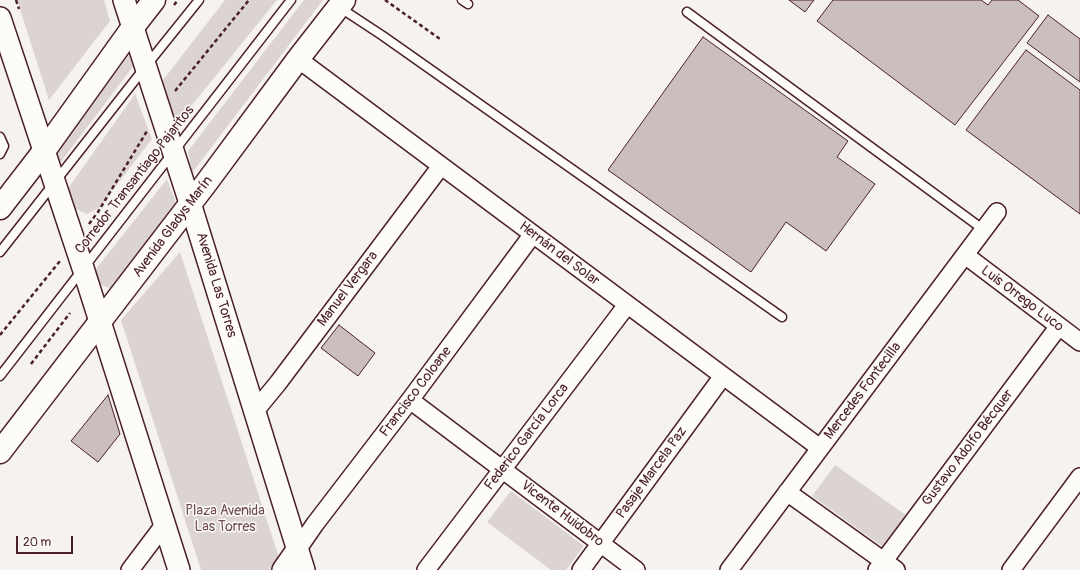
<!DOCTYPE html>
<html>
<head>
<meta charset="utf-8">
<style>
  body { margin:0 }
  #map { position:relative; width:1080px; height:570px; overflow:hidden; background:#f6f3ef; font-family:Pangolin,sans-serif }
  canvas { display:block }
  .scale { position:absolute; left:16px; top:536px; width:57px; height:18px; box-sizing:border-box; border:2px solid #4a1f2b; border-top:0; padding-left:5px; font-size:12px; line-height:14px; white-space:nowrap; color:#4a1f2b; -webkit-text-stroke:3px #fdfcf7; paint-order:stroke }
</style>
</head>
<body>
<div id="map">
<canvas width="1080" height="570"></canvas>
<div class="scale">20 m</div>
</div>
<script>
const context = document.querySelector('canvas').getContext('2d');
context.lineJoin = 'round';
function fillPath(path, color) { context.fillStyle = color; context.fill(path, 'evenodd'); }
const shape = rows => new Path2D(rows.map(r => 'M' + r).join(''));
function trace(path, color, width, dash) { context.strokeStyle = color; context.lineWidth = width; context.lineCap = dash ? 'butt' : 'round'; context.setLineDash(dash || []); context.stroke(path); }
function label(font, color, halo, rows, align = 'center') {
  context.font = font + ' Pangolin,sans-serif'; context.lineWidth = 3; context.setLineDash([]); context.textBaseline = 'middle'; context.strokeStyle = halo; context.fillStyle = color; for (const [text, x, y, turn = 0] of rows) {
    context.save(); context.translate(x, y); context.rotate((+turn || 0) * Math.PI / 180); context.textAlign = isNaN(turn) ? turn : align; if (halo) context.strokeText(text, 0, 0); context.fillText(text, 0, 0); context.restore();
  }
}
const green = shape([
  [17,0,104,0,110,21,49,100],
  [225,0,277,0,176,125,160,84],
  [304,0,323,0,192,173,188,151],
  [131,52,138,60,60,163,57,153],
  [135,94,152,139,99,208,87,214,68,206,64,194],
  [167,179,176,203,110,288,96,283,92,274],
  [180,252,283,570,201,570,121,320],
  [835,465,910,518,887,550,812,496],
  [511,491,584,546,566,570,551,570,487,522]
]);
const building = shape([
  [789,0,814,0,805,12,789,0],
  [833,0,981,0,988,5,992,0,1018,0,1039,16,955,125,817,21,833,0],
  [1048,15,1080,39,1080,82,1027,43,1048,15],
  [703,37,848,141,837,157,875,184,826,251,786,222,751,272,608,170,703,37],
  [1026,50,1080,90,1080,214,966,130,1026,50],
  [339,325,375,353,358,376,321,348,339,325],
  [108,395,120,434,98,462,71,441,108,395]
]);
const path = shape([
  [16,0,19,9],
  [385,0,440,39],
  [174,5,178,0],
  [175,91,249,0],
  [89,224,98,212,147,131],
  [0,335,60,261],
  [31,364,70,313]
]);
const service = shape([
  [462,0,468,4],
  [339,7,383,36,782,317],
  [687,12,984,230],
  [0,137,4,146,0,154],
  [0,252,146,66,199,0],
  [0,376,291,0]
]);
const minor = shape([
  [298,59,820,448],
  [965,255,1080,342],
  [410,400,636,570],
  [255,411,278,383,441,166],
  [787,492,896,570],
  [297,550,315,524,410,400,533,234],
  [130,570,164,525],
  [426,570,627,305],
  [581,570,723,376],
  [729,570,997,212],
  [877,570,1059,326],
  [1011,570,1080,477]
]);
const tertiary = shape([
  [124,0,190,203,304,570],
  [0,18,83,268,179,570],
  [283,570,297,550]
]);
const primary = shape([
  [0,208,44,151,133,27,154,0],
  [0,452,207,182,298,59,344,0]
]);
const streetNames = [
  ["Corredor Transantiago Pajaritos",135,180,-52],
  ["Avenida Gladys Marín",173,227,-53],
  ["Hernán del Solar",559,254,37],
  ["Avenida Las Torres",216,285,73],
  ["Manuel Vergara",348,289,-53],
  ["Luis Orrego Luco",1022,299,37],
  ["Mercedes Fontecilla",863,391,-53],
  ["Francisco Coloane",416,392,-53],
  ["Federico García Lorca",527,437,-53],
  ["Gustavo Adolfo Bécquer",968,448,-53],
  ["Pasaje Marcela Paz",652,473,-54],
  ["Vicente Huidobro",562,514,37]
];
const parkNames = [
  ["Plaza Avenida",225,511],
  ["Las Torres",225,527]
];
fillPath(green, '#dcd4d2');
fillPath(building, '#cbbfbe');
trace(building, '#4a1f2b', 1);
trace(service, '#4a1f2b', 11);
trace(minor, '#4a1f2b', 20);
trace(tertiary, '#4a1f2b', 24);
trace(primary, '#4a1f2b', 25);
trace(path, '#4a1f2b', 2.5, [4, 3]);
trace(service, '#fdfcf7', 8);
trace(minor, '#fdfcf7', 17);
trace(tertiary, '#fdfcf7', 21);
trace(primary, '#fdfcf7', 22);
label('14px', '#4a1f2b', '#fdfcf7', streetNames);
label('14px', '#6e4c55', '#fdfcf7', parkNames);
</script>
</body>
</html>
